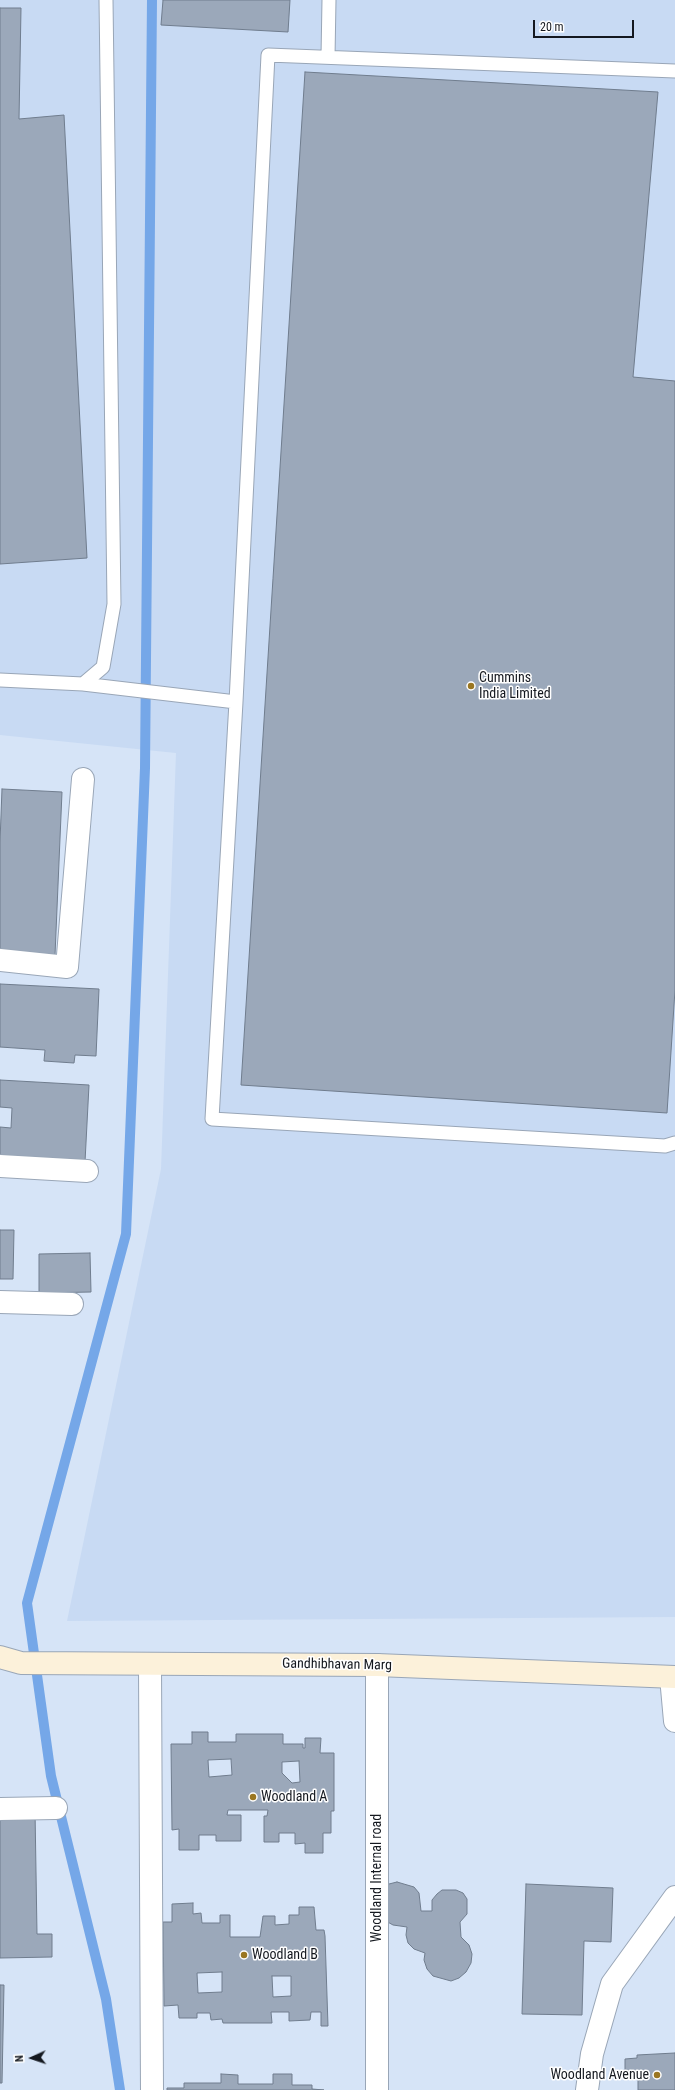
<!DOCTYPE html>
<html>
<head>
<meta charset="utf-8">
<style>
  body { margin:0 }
  #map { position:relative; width:675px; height:2090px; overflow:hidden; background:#d6e4f7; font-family:"Roboto Condensed",sans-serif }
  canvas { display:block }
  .north { position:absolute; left:12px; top:2038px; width:40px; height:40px; -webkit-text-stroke:3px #fff; paint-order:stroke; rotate:267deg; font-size:11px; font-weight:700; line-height:16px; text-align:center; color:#14181f }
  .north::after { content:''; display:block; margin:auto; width:14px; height:18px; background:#14181f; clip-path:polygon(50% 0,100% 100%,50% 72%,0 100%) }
  .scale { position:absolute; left:533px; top:20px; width:101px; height:18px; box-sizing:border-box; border:2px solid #14181f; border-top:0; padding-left:5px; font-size:12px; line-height:14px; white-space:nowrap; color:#14181f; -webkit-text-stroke:3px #fff; paint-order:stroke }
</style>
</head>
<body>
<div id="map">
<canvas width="675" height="2090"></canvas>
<div class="north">N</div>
<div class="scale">20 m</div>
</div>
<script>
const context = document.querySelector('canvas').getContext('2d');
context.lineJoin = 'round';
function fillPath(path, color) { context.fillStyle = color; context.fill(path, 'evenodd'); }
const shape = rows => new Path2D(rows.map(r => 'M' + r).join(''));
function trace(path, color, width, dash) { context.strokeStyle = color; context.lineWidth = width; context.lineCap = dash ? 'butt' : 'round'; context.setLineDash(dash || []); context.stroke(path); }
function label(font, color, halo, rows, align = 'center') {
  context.font = font + ' "Roboto Condensed",sans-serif'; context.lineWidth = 3; context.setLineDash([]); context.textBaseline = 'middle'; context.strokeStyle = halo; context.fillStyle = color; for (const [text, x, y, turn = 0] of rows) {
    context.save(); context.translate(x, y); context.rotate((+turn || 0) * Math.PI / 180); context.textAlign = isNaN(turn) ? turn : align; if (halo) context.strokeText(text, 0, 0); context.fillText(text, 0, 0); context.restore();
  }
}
const built = shape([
  [0,0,675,0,675,1617,67,1621,161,1169,176,753,0,735]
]);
const stream = shape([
  [120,2090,106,1999,51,1776,27,1603,126,1234,145,768,152,0]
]);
const building = shape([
  [163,0,290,0,288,32,161,25,163,0],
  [0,8,21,8,19,119,64,115,87,558,0,564,0,8],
  [305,72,658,92,633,377,675,381,675,990,667,1113,241,1085,305,72],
  [2,789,62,792,55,955,0,952,0,842,2,789],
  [0,984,99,989,96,1056,75,1055,74,1063,44,1061,45,1050,0,1047,0,984],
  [0,1080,89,1085,85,1162,0,1158,0,1127,11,1128,12,1108,0,1107,0,1080],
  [0,1230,14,1230,13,1279,0,1279,0,1230],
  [90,1253,91,1292,39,1293,39,1254,90,1253],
  [192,1732,208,1732,208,1742,236,1742,236,1734,283,1734,283,1744,303,1744,303,1748,305,1748,305,1738,321,1738,320,1753,334,1753,334,1811,331,1811,331,1833,323,1833,323,1853,305,1853,305,1843,295,1844,295,1833,279,1833,279,1842,264,1842,264,1816,267,1816,268,1810,228,1810,227,1815,241,1815,241,1841,216,1841,216,1835,199,1835,199,1850,179,1850,179,1829,172,1830,171,1744,192,1744,192,1732],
  [231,1759,232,1775,209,1777,208,1760,231,1759],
  [299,1761,300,1782,292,1783,282,1773,282,1762,299,1761],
  [3,1810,35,1810,37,1934,52,1934,52,1957,0,1958,0,1820,3,1820,3,1810],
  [397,1882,414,1887,419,1893,421,1911,432,1911,432,1900,437,1894,442,1890,456,1890,463,1893,467,1899,467,1914,460,1922,461,1937,469,1945,472,1954,471,1963,466,1972,459,1978,451,1981,433,1976,427,1969,424,1960,425,1953,414,1949,408,1943,406,1935,407,1927,393,1925,386,1921,382,1890,389,1884,397,1882],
  [526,1884,613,1888,611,1942,584,1941,582,2015,522,2014,526,1884],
  [193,1903,193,1914,201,1913,202,1923,220,1923,220,1915,230,1915,230,1937,260,1937,263,1916,275,1916,275,1925,289,1924,289,1915,299,1915,299,1907,314,1907,316,1930,324,1930,325,1936,328,2026,321,2026,321,2012,311,2012,310,2020,289,2021,289,2012,271,2012,272,2023,223,2023,222,2019,211,2020,210,2013,197,2013,197,2018,179,2018,178,2005,164,2006,163,1922,172,1922,172,1904,193,1903],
  [222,1972,222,1992,198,1993,197,1973,222,1972],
  [272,1976,291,1976,291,1996,273,1997,272,1976],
  [0,1985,4,1985,2,2083,0,2083,0,1985],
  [675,2053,675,2090,638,2090,638,2071,625,2071,625,2059,637,2058,637,2055,675,2053],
  [221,2074,238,2075,238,2084,273,2084,273,2074,292,2074,292,2085,312,2085,312,2089,324,2090,167,2090,167,2088,184,2088,184,2083,221,2083,221,2074]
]);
const lane = shape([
  [328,57,329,0],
  [0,680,83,684,103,667,114,604,106,0],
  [83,684,236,702,212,1119,665,1146,675,1143],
  [236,702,268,55,675,71]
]);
const street = shape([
  [0,960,67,967,83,779],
  [0,1166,87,1171],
  [0,1302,72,1304],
  [150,1665,152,2090],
  [377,1665,377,2090],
  [671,1677,675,1721],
  [0,1809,56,1808],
  [587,2090,592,2054,612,1984,675,1897]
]);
const secondary = shape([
  [0,1657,21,1663,377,1665,675,1677]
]);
const markers = [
  [471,686,4,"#9a7621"],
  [253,1797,4,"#9a7621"],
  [244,1955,4,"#9a7621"],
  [657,2075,4,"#9a7621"]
];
const poiNames = [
  ["Cummins",479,678],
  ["India Limited",479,694],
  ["Woodland A",261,1797],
  ["Woodland B",252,1955],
  ["Woodland Avenue",649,2075,"right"]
];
const streetNames = [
  ["Gandhibhavan Marg",337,1665,1],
  ["Woodland Internal road",377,1878,-90]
];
fillPath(built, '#c8daf3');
trace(stream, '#75a7e8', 10);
fillPath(building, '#9ba8ba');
trace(building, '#707d8e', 1);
trace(lane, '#99a6b7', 15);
trace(street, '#99a6b7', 24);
trace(secondary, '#99a6b7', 24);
trace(lane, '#fff', 13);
trace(street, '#fff', 22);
trace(secondary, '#fcf1da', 22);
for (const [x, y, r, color] of markers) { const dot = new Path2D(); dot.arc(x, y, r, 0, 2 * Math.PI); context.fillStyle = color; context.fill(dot); trace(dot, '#fff', 1.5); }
label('14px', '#14181f', '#fff', poiNames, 'left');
label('14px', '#14181f', '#fff', streetNames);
</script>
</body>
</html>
